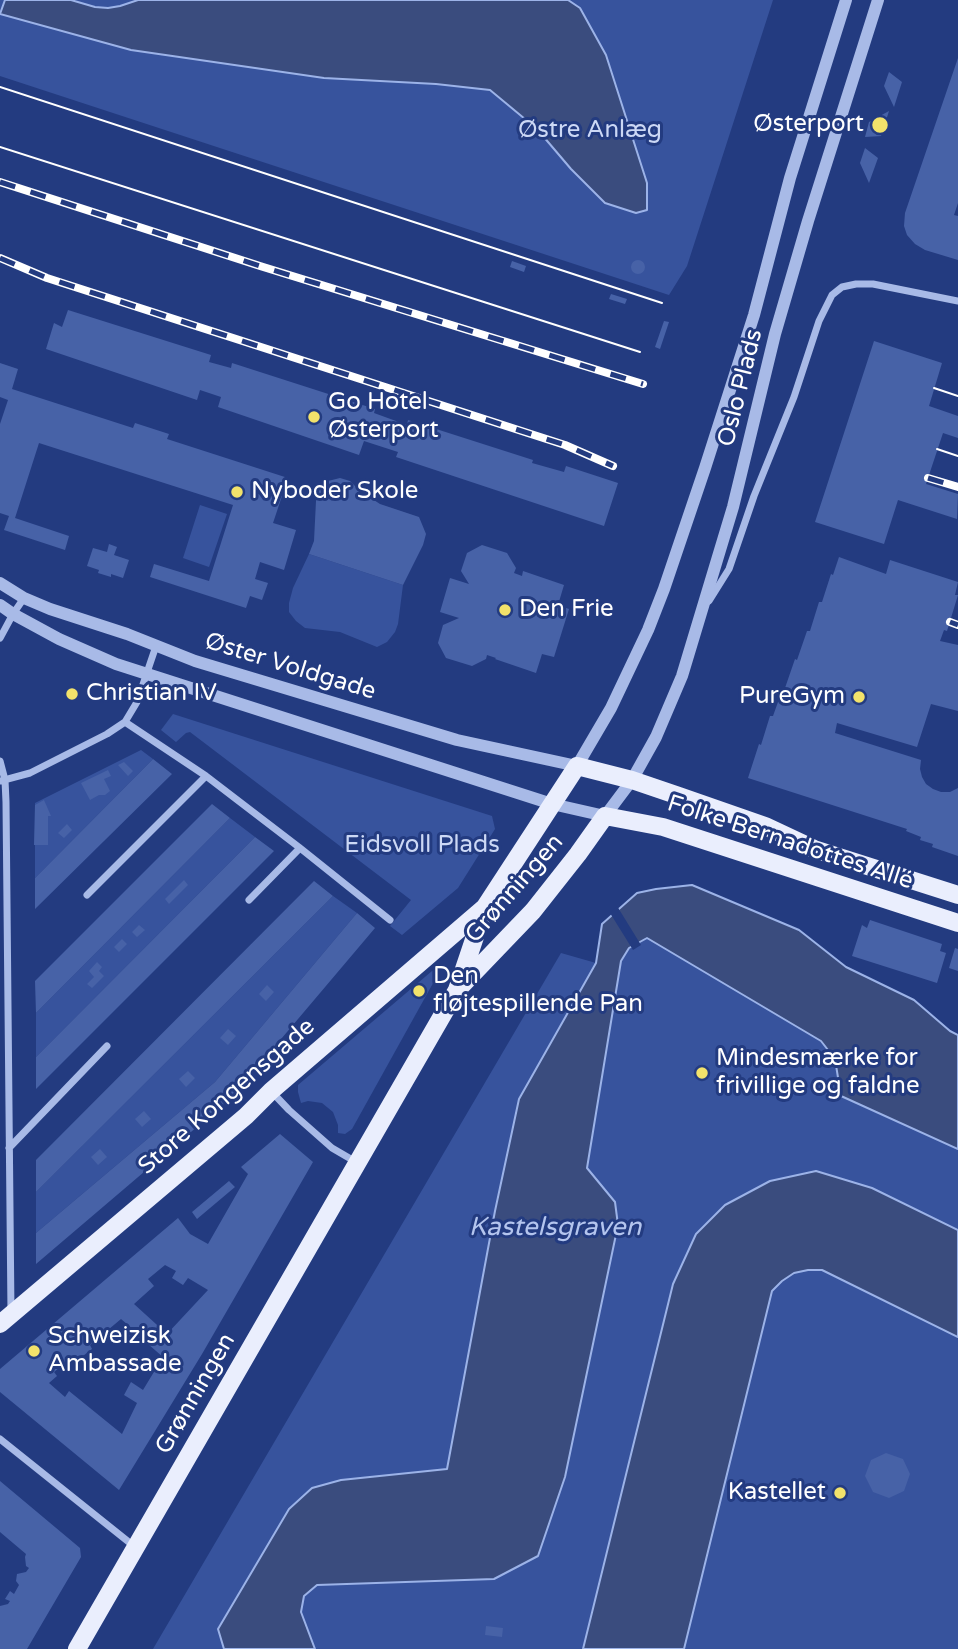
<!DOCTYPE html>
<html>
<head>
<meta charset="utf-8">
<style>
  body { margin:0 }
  canvas { display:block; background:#233b80 }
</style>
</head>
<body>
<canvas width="958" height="1649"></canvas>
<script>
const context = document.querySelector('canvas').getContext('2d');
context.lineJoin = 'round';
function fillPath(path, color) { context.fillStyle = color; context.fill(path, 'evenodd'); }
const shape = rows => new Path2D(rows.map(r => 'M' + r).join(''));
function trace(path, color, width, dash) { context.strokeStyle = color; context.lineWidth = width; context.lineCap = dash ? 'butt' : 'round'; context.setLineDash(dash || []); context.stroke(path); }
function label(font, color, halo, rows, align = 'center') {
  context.font = font + ' "Varela Round",sans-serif'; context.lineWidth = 6; context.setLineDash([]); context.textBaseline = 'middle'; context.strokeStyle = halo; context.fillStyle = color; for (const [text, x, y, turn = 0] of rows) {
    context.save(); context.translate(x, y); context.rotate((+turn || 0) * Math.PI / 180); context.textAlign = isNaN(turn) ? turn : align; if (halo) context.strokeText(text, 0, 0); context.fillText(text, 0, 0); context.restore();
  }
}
const green = shape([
  [0,0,773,0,687,266,669,295,0,76],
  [200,505,227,514,209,567,183,558],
  [309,554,403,585,398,624,395,632,387,642,377,647,340,632,305,628,296,621,289,612,289,603,293,588],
  [173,714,492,816,495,829,458,888,402,935,390,926,411,900,190,732,186,733,176,742,161,730],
  [141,750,153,759,35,878,35,803],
  [230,818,255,837,36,1057,36,1013],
  [333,896,357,913,215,1082,36,1233,36,1192],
  [647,938,821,1041,835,1059,842,1096,958,1149,958,1230,872,1188,696,1234,673,1284,583,1649,315,1649,301,1613,304,1596,317,1585,494,1579,538,1556,565,1477,618,1225,615,1202,587,1168,621,961,629,948],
  [561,953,596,963,519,1099,495,1211,447,1469,341,1480,289,1509,218,1628,224,1649,153,1649],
  [432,971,436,971,437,976,352,1129,345,1134,338,1133,338,1125,333,1112,322,1103,308,1101,301,1103,298,1092,298,1085],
  [808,1270,822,1270,958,1337,958,1649,684,1649,772,1291,782,1281,794,1273]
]);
const water = shape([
  [5,0,71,0,95,7,108,8,120,6,138,0,568,0,580,8,606,55,647,183,647,210,636,213,605,203,571,169,537,129,490,90,436,84,324,78,131,50,0,14,5,0],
  [692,885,799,930,846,967,914,1000,950,1031,958,1035,958,1149,841,1096,835,1059,821,1041,647,938,629,948,621,961,587,1168,615,1202,618,1225,565,1477,538,1556,494,1579,317,1585,304,1596,301,1612,315,1649,224,1649,218,1629,289,1509,312,1488,341,1480,447,1469,495,1211,519,1099,596,963,602,924,637,893,656,889,692,885],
  [816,1171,872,1188,958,1230,958,1337,822,1270,808,1270,794,1273,782,1281,772,1291,684,1649,583,1649,673,1284,696,1234,725,1205,770,1181,816,1171]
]);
const pier = shape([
  [617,906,641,945,633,950,610,913]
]);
const building = shape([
  [958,58,958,203,954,215,958,216,958,260,925,250,915,244,907,235,904,226,905,213],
  [889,72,902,82,894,107,884,86],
  [889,111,881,136,865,137,869,122],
  [865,148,878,158,869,183,860,163],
  '631 267a7 7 0 1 1 14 0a7 7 0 1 1-14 0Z',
  [512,261,526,266,524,272,510,267],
  [611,294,627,299,625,304,609,299],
  [68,310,211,355,209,362,231,368,232,363,375,409,374,413,407,425,408,420,533,460,532,463,564,472,566,466,618,483,604,526,396,457,398,452,364,441,359,455,218,407,221,397,200,390,197,400,46,349,54,323,62,327],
  [664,321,669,322,660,349,655,347],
  [874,341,942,363,929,406,958,416,958,438,943,433,926,484,958,494,957,519,898,500,884,544,815,522],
  [0,363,18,369,12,389,133,428,135,423,169,434,167,439,288,478,273,523,296,530,284,570,260,562,255,579,268,583,262,600,250,596,246,608,150,577,154,564,209,581,233,505,39,443,15,518,69,536,65,550,4,530,9,516,0,513,0,424,8,400,0,397],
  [340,478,350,481,360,491,380,504,419,517,426,534,423,545,403,585,309,554,314,541,316,501,319,490,328,481],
  [109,544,117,547,114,555,129,560,123,578,111,574,111,577,98,573,99,570,87,566,93,548,107,552],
  [482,545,507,553,516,568,514,573,522,576,523,571,564,585,558,605,569,609,554,657,542,654,536,673,495,659,496,658,487,655,486,659,472,666,446,658,438,643,443,625,459,618,440,612,450,578,469,584,461,571,467,553],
  [839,557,886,574,890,560,958,582,955,595,958,595,947,631,944,630,940,641,958,645,958,711,931,704,917,747,837,723,835,733,921,760,920,769,922,777,926,784,933,789,941,792,950,792,958,788,958,856,932,847,933,844,920,840,921,837,906,831,907,829,748,778,759,744,761,745,770,716,773,716,783,688,785,688,795,659,797,660,807,631,810,631,819,602,822,602,831,574,833,575],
  [153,759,172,774,35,909,35,878],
  [124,762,133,771,128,776,118,765],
  [108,770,111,776,104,779,110,791,105,795,99,795,90,800,81,783],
  [44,800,51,816,48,816,48,845,34,845,35,805],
  [212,804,230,818,36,1013,35,981],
  [67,824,72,830,64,838,58,833],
  [255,837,274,851,36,1089,36,1057],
  [184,880,188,885,169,904,165,899],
  [314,881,333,896,36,1192,36,1160],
  [357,913,375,928,232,1097,36,1264,36,1233,215,1082],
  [870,920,942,944,940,951,946,953,937,983,852,956,862,925,867,928],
  [139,925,145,930,137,937,132,932],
  [122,939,127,944,119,952,114,947],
  [955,948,958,949,958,971,949,968],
  [97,962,102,967,99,971,104,976,92,988,87,984,94,977,89,971],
  [267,985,274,992,266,1001,259,994],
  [228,1029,236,1036,228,1045,220,1038],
  [188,1071,195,1078,186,1087,179,1079],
  [144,1111,151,1119,142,1127,135,1119],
  [280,1134,313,1162,202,1354,119,1490,0,1392,0,1369,178,1218,190,1234,208,1244,248,1174,241,1167],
  [165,1265,176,1271,172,1278,183,1285,188,1278,208,1290,167,1334,134,1304,154,1286,148,1279],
  [121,1319,134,1330,128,1337,135,1344,141,1338,163,1357,143,1390,131,1382,124,1395,137,1403,122,1434,69,1391,65,1397,49,1383,57,1376,54,1372,75,1355,79,1359,92,1349,90,1345],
  [100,1149,107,1157,98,1165,91,1157],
  [229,1181,235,1187,197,1219,192,1212],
  [886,1453,903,1459,910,1474,904,1491,889,1498,873,1492,865,1476,871,1460],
  [0,1481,80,1548,81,1557,27,1649,0,1649,0,1606,8,1604,10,1601,5,1599,10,1591,14,1594,19,1585,16,1581,17,1574,26,1572,29,1568,26,1566,25,1557,26,1554,0,1532],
  [486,1626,503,1628,502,1637,485,1635]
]);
const minor = shape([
  [709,601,729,569,754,496,794,397,819,321,832,295,842,287,856,284,873,284,958,301],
  [0,638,13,614,24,598],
  [125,722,206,776,300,848,390,920],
  [0,761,5,780,6,802,11,1313],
  [0,781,30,773,107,734,125,722,137,702,156,646],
  [87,895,206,776],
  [249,900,300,848],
  [271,1091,289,1110,332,1148,356,1162],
  [9,1148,107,1046],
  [0,1439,135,1547]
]);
const tertiary = shape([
  [0,583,24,598,50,609,127,634,195,661,457,740,577,766,611,708,648,630,664,589,705,468,754,315,790,178,846,0],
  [0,605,13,614,59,639,116,664,552,804,605,816,632,780,656,737,682,676,733,507,775,334,808,221,878,0]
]);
const primary = shape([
  [462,985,533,911,578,854,605,816,663,827,958,923],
  [0,1324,246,1116,271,1091,485,907],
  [77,1649,457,990,485,907,577,766,632,780,679,796,765,826,814,849,958,895]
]);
const tram = shape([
  [0,87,662,303],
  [0,147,640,352],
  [934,388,958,396],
  [937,449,958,456]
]);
const rail = shape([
  [0,182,260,266,643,384],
  [0,258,47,278,565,445,613,466],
  [928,478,958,487],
  [950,622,958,625]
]);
const markers = [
  [880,125,9,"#f2e26b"],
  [314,417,7,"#f2e26b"],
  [237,492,7,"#f2e26b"],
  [505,610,7,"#f2e26b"],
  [72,694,7,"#f2e26b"],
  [859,697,7,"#f2e26b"],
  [419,991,7,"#f2e26b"],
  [702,1073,7,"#f2e26b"],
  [34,1351,7,"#f2e26b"],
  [840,1493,7,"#f2e26b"]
];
const poiNames = [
  ["Østerport",864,125,"right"],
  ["Go Hotel",328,403],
  ["Østerport",328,431],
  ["Nyboder Skole",251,492],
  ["Den Frie",519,610],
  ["Christian IV",86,694],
  ["PureGym",845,697,"right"],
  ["Den",433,977],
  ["fløjtespillende Pan",433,1005],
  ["Mindesmærke for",716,1059],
  ["frivillige og faldne",716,1087],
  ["Schweizisk",48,1337],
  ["Ambassade",48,1365],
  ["Kastellet",826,1493,"right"]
];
const parkNames = [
  ["Østre Anlæg",590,131],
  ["Eidsvoll Plads",422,846]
];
const streetNames = [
  ["Oslo Plads",741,388,-76],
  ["Øster Voldgade",290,667,17],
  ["Folke Bernadottes Allé",790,843,18],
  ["Grønningen",515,889,-49],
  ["Store Kongensgade",227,1097,-41],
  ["Grønningen",196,1394,-60]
];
const waterNames = [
  ["Kastelsgraven",555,1228]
];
fillPath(green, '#37539d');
fillPath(water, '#3a4c7e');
trace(water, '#9cb3e8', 2);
fillPath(pier, '#233b80');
fillPath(building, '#4762a7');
trace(minor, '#a8bae7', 7);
trace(tertiary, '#a8bae7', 12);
trace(primary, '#eaeefd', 18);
trace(tram, '#fff', 2);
trace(rail, '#fff', 8);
trace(rail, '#233b80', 5, [16]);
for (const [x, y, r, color] of markers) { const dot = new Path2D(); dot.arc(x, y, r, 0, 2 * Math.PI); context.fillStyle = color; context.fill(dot); trace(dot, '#233b80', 2.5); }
label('24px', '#fff', '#233b80', poiNames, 'left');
label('24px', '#ccd8f5', '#233b80', parkNames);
label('24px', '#fff', '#233b80', streetNames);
label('italic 26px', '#b4c5ee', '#233b80', waterNames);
</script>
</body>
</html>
